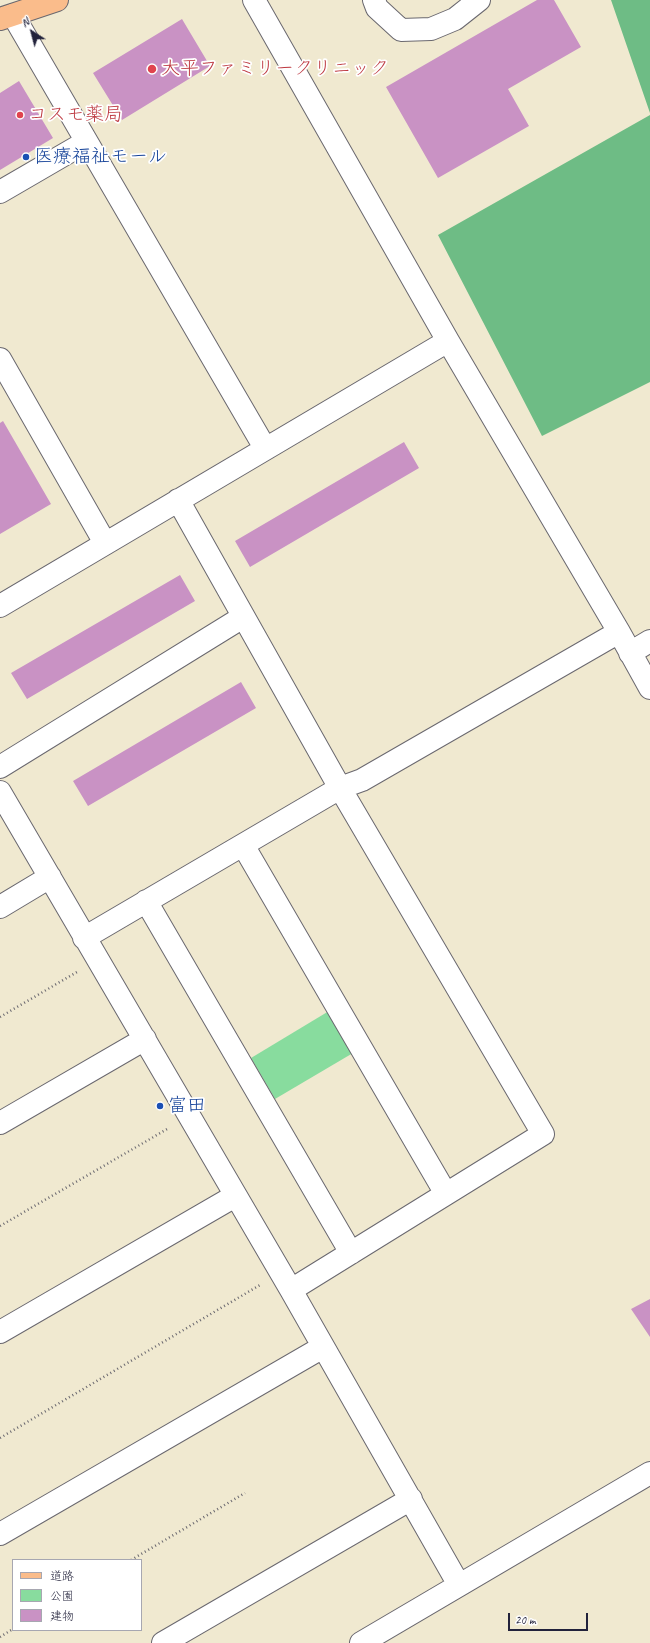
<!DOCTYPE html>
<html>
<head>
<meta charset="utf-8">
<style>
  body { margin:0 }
  #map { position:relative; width:650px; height:1643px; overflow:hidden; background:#f0e9d0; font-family:Caveat,"Klee One",sans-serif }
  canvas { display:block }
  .legend { position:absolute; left:12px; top:1559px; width:130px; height:72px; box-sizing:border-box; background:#fff; border:1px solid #a7a7b1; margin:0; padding:5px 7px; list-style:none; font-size:12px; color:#22223b }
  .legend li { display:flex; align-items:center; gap:8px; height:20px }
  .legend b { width:20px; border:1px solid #a7a7b1 }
  .north { position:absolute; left:12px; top:12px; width:40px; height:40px; -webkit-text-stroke:3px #fff; paint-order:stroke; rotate:324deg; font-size:11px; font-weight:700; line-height:16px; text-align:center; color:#22223b }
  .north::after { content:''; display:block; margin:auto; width:14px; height:18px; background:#22223b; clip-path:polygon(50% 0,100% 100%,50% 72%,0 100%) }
  .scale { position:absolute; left:508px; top:1613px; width:80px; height:18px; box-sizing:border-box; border:2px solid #22223b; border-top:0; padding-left:5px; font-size:12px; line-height:14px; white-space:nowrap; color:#22223b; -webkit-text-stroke:3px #fff; paint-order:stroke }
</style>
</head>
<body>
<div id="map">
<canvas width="650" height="1643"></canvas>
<ul class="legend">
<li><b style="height:5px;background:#fabc8b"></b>道路</li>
<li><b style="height:11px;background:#88dc9e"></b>公園</li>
<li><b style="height:11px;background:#c992c4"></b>建物</li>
</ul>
<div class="north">N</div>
<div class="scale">20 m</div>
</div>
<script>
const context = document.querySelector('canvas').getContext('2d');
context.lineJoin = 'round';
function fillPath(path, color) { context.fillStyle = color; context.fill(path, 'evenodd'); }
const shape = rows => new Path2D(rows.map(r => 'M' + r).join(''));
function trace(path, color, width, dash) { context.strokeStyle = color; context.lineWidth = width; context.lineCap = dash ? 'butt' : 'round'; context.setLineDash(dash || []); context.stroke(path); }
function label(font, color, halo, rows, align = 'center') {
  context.font = font + ' Caveat,"Klee One",sans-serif'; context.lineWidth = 3.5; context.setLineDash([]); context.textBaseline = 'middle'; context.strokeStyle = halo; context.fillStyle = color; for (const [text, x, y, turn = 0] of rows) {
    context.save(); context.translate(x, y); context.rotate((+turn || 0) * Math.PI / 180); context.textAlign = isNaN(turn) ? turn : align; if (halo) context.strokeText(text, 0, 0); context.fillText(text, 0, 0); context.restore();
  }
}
const green = shape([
  [329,1011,353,1053,275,1099,251,1058]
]);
const forest = shape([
  [611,0,650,0,650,113],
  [650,115,650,382,542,436,438,235]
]);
const building = shape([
  [537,0,554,0,581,47,508,89,529,126,438,178,386,87],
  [182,19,210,66,122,120,93,73],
  [19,81,53,138,0,170,0,93],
  [3,421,51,504,0,534,0,423],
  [404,442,419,468,250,567,235,541],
  [180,575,195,601,27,699,11,673],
  [241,682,256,708,88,806,73,781],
  [650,1299,650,1337,631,1309]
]);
const path = shape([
  [0,1017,77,972],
  [0,1226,169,1128],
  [0,1438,260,1285],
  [131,1560,245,1493],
  [0,1637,13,1629]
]);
const minor = shape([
  [254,0,448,341,619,632],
  [374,0,377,8,401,30,431,29,455,19,479,0],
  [13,15,265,448],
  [0,192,86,142],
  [0,359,105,543],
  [178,500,340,788,362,780,619,632,650,688],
  [0,606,448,341],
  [630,653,650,641],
  [0,767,243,617],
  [0,792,291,1290,459,1585],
  [243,845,446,1194],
  [146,901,351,1253],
  [0,907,50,877],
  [84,938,340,788,543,1134,291,1290],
  [0,1123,145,1039],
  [0,1332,235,1196],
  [0,1534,323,1347],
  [163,1643,411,1499],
  [361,1643,650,1473]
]);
const major = shape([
  [0,19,57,0]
]);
const markers = [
  [152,69,5,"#e0444e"],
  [20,115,4,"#e0444e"],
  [26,157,4,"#1a4fb4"],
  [160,1106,4,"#1a4fb4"]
];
const healthNames = [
  ["大平ファミリークリニック",161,69],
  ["コスモ薬局",28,115]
];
const transitNames = [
  ["医療福祉モール",34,157],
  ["富田",168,1106]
];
fillPath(green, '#88dc9e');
fillPath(forest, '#6ebc85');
fillPath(building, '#c992c4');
trace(minor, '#6a686f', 24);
trace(major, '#6a686f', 24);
trace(path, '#6a686f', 2.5, [1, 3]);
trace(minor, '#fff', 22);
trace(major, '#fabc8b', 22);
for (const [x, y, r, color] of markers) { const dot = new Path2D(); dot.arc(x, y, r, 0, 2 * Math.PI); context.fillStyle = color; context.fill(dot); trace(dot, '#fff', 1.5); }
label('19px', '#be3a42', '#fff', healthNames, 'left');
label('19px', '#164399', '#fff', transitNames, 'left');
</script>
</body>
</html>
